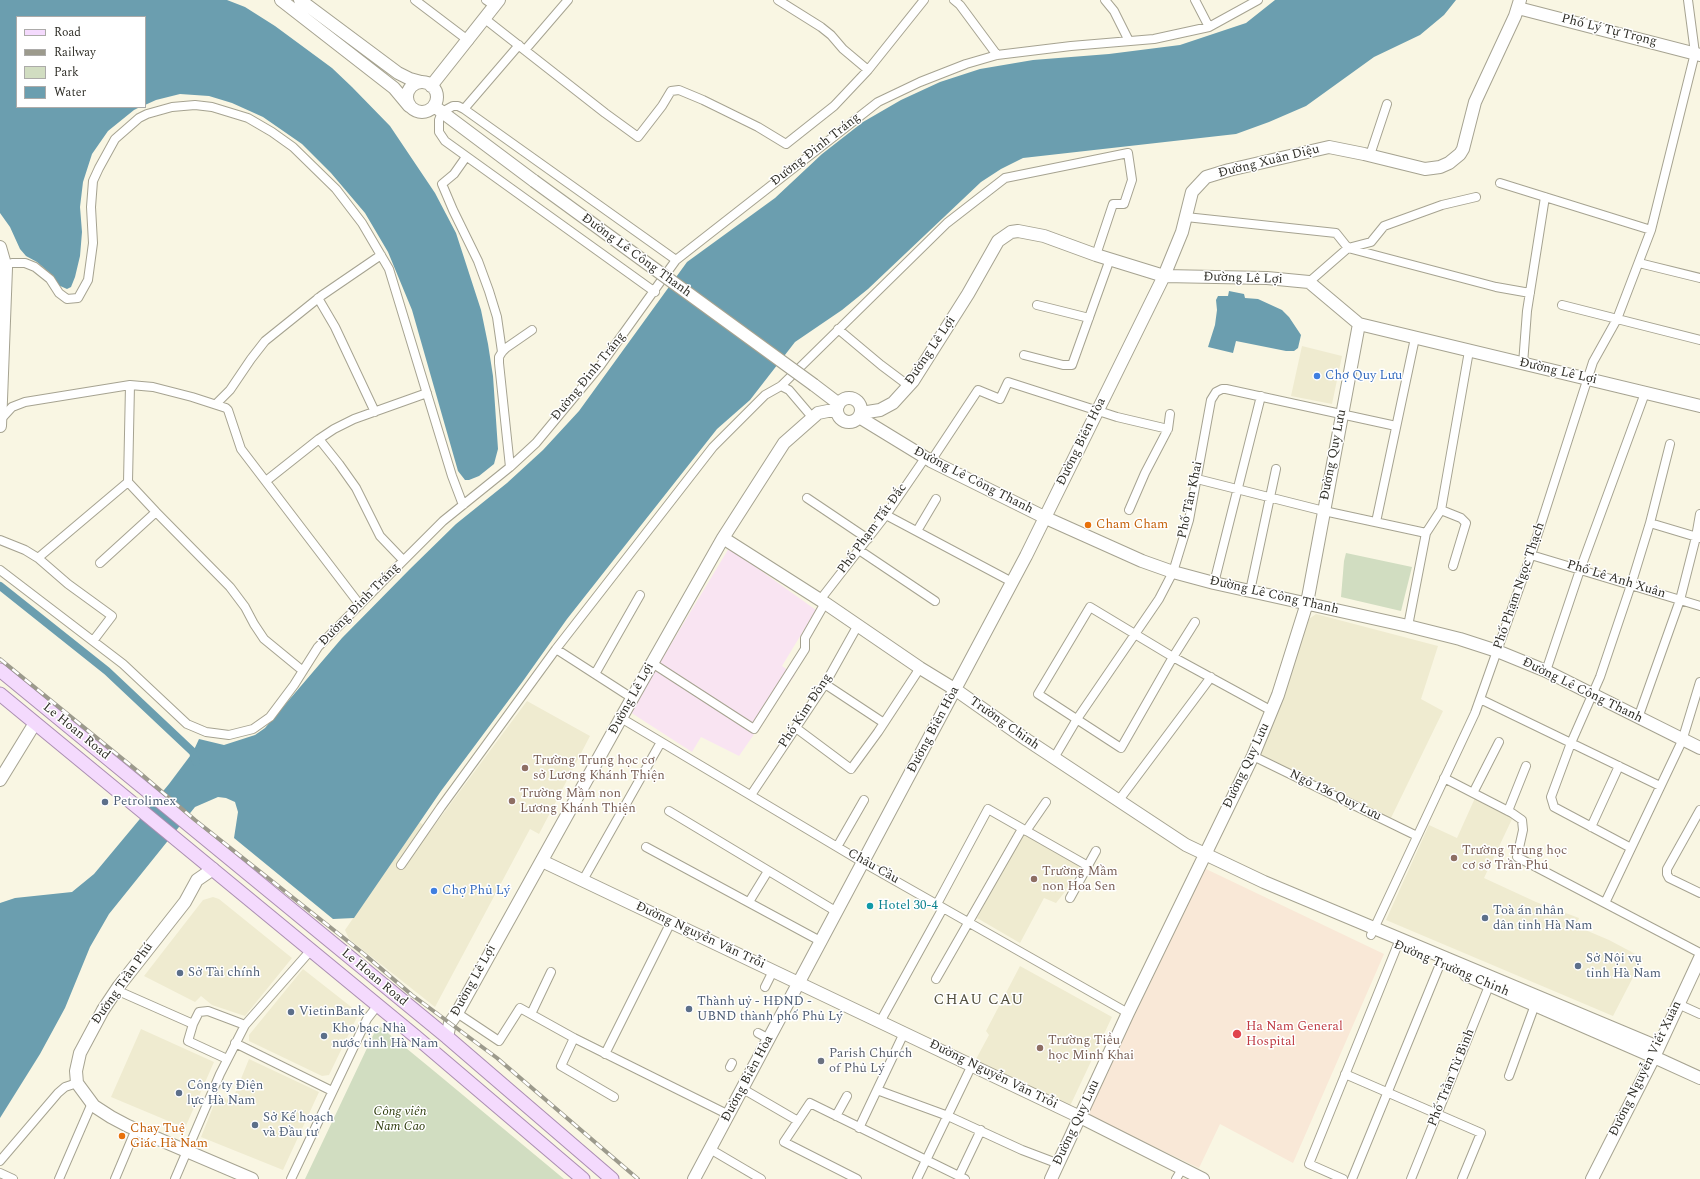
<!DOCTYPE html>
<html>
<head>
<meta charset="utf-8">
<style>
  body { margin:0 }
  #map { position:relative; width:1700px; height:1179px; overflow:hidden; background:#f9f6e3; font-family:Spectral,serif }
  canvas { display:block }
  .legend { position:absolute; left:16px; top:16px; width:130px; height:92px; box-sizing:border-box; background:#fff; border:1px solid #acaba9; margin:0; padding:5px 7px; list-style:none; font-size:12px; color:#2f2e27 }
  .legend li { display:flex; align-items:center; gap:8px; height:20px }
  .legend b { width:20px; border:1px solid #acaba9 }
</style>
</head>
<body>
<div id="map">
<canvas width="1700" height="1179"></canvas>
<ul class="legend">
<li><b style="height:5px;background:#f4dafd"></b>Road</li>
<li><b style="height:5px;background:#9c9a8c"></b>Railway</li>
<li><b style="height:11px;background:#d1ddc1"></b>Park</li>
<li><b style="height:11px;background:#6b9eaf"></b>Water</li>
</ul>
</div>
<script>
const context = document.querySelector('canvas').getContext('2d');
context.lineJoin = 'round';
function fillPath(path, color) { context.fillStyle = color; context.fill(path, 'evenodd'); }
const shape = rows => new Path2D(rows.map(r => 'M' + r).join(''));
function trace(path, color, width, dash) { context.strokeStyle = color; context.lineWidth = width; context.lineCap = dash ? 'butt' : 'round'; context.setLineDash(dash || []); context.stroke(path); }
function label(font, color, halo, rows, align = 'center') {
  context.font = font + ' Spectral,serif'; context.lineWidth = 3; context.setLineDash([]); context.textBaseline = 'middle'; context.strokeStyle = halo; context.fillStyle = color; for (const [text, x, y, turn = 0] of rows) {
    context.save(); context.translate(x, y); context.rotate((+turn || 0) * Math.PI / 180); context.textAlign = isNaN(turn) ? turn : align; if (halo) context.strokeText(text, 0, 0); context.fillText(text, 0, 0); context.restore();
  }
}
const built = shape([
  [1302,346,1342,356,1332,404,1291,396],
  [1316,614,1438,646,1421,699,1443,711,1390,820,1257,754,1282,700,1309,619],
  [527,701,590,736,539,834,530,829,435,1007,349,939,345,930,419,822,431,830],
  [1475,798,1513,817,1484,878,1536,902,1579,918,1576,926,1609,940,1643,958,1613,1016,1386,920,1429,825,1457,838],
  [1021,835,1025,835,1079,866,1064,893,1056,903,1044,898,1020,943,977,918],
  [213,897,219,899,292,958,245,1016,212,1005,201,996,195,1002,144,976,203,900],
  [1020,966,1112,1017,1070,1106,975,1061,989,1035,986,1031],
  [303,969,359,1013,329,1075,322,1076,249,1041,249,1035],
  [141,1029,214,1062,185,1128,111,1097],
  [249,1059,319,1092,283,1170,201,1137,218,1095,232,1101]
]);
const industrial = shape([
  [729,548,816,610,782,666,795,675,739,756,701,737,692,752,630,712]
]);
const medical = shape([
  [1206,869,1384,954,1293,1163,1220,1124,1199,1168,1087,1115,1201,873]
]);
const green = shape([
  [1346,553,1412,567,1401,611,1341,597,1344,561],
  [378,1025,434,1071,564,1179,305,1179]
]);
const water = shape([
  [0,0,227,0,245,7,275,26,332,68,352,87,390,126,435,193,456,233,481,310,488,344,493,376,498,449,494,464,479,476,469,480,465,480,458,471,412,310,388,252,365,213,331,173,302,144,263,117,232,103,209,96,180,94,156,100,145,105,145,17,17,17,17,107,140,107,134,110,108,131,92,154,83,182,80,207,82,232,80,256,75,277,71,287,67,289,58,285,51,274,37,262,26,256,20,249,10,227,0,213],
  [1275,0,1456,0,1444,15,1420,35,1374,57,1306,106,1269,122,1236,134,1023,158,1001,169,981,182,868,289,842,310,795,342,750,400,717,429,567,619,523,681,441,791,354,918,333,919,234,838,238,812,235,802,226,798,218,797,195,807,109,914,90,947,65,1008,40,1054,0,1118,0,903,15,898,72,892,94,874,169,784,193,752,199,739,224,745,255,735,265,728,342,638,410,569,456,524,507,483,543,450,579,411,687,262,775,198,822,154,863,122,901,100,940,82,980,69,1033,60,1109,54,1180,45,1246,23],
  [1229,291,1244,294,1245,298,1258,299,1282,310,1289,317,1301,335,1298,348,1294,351,1286,351,1236,341,1233,353,1208,347,1215,325,1217,310,1216,300,1218,296,1228,296]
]);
const canal = shape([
  [0,586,107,671,193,752,196,762]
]);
const street = shape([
  [415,0,469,41],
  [486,0,495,6],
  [778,0,821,27,831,35,843,49,868,70],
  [954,0,960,5,997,55],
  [1105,0,1114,11,1129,41],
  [1195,0,1209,27],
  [485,19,605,113,638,137,662,106,671,91,679,90,703,100,758,127,786,144,834,106,868,70,924,0],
  [525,50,568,0],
  [464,109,519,45],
  [1370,155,1387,104],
  [466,157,454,174,442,184,453,210,478,261,489,291,497,317,502,352],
  [1500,183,1651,230,1695,53,1688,0],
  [1186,217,1336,233,1348,248,1496,287,1530,293],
  [1639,263,1700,278],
  [5,265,12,263,25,263,35,267,50,279,59,293,67,299,78,298,88,280,93,243,91,207,93,181,99,168,115,139,139,118,147,114,172,107,195,105,212,107,248,118,272,132,293,147,336,189,362,223,389,269,452,476,463,505],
  [1309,282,1348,248,1371,242,1384,226,1442,205,1476,197],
  [655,292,445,141,439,132,439,120,442,112,453,106,458,106,464,109,676,260],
  [318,298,335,327,375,412],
  [1037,305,1089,318],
  [1562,305,1700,340],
  [838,329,881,365,909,386],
  [1024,355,1063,365,1072,365,1110,259],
  [1523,364,1527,311,1545,197],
  [130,385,128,482,156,512,230,587,245,607,254,624,264,639,303,671],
  [781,386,789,390,812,417],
  [216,404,230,390,251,359,265,341,321,296,381,255],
  [1,419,12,407,25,402,130,385,153,387,192,397,226,408,228,410,241,449,360,605],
  [319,439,339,464,356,488,380,536,403,560],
  [931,461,978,390,1000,399,1008,382,1117,417,1168,429],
  [510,467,499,363,499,357,502,352,506,348,532,330],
  [1197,479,1324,511,1426,533],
  [266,481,319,439,334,429,354,419,427,393],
  [807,498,868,539],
  [1129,510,1145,473,1168,429,1170,414],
  [1441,510,1461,518,1466,523,1453,566],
  [886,515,1012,582],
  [1376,522,1415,338],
  [1650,523,1700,538],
  [917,531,936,499],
  [0,540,25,550,38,558,128,482],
  [859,550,935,601],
  [1531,555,1700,606],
  [38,558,68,584,112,616,93,641],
  [100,563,156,512],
  [0,570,123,664,187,724,206,732,229,735,253,729,270,717,294,685,318,647,400,564,443,521,510,467,536,443,600,366,676,260,878,102,920,82,966,64,997,55,1071,46,1154,39,1209,27,1258,0],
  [1214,583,1261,396],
  [1250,591,1276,469],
  [820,600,886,515,925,458],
  [1195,622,1173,657,1121,748,1038,694,1090,607,1173,657,1272,711],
  [1408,626,1426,533,1441,510,1469,351],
  [556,649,632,698],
  [652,663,754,729,805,649,805,638,825,603],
  [1546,671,1580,570,1645,393],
  [595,674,640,595],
  [825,684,884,723],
  [1480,699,1660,786],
  [621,718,864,863,1128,1013],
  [1638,718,1680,600,1696,537,1700,514],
  [796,728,851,769,878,732,920,668],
  [1253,756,1417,836],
  [1054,758,1077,719,1159,599,1173,572,1189,520,1211,400,1216,392,1222,389,1226,389,1396,426],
  [1444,778,1512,813,1522,820,1523,830,1517,857,1700,953],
  [1473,793,1499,742],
  [751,795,825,684,858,625],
  [1119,800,1211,677],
  [1700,810,1667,869,1667,874,1669,878,1700,893],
  [669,811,837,912],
  [1508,811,1526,766],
  [1591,827,1619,766],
  [1026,831,1046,802],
  [646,847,822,942],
  [837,847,864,800],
  [1631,848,1554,807,1551,797,1571,743,1600,677,1631,585,1650,523,1670,444],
  [401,865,441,807,556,649,713,447,765,395,781,386,947,223,1005,178,1128,153,1132,180,1124,204,1113,204,1096,255],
  [583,880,661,742],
  [1070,898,1096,851],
  [749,902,768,871],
  [1605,903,1682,741,1700,682],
  [937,904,988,809,1088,866],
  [1371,935,1475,713,1531,555,1593,362,1617,319,1651,230],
  [936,979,1022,829],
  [765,987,773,971],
  [116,990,193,1024],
  [1678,1004,1700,1014],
  [457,1013,499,1041,520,1008,574,1038,729,1115],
  [531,1014,551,972],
  [880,1022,943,908],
  [758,1033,769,1039],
  [574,1038,561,1066,614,1097],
  [235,1043,332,1091],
  [605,1054,671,922],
  [227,1059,188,1041,193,1024,199,1012,208,1011,245,1025],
  [730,1067,732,1063],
  [1345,1074,1481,1133,1462,1179],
  [1509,1076,1536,1002],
  [743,1089,798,1121,784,1142,857,1179],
  [877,1090,948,1116,1022,1150,1059,1164],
  [836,1116,847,1096],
  [798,1121,810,1103,965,1179],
  [859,1128,904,1033],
  [710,1149,761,1179],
  [0,1161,58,1093,65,1087,77,1083],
  [0,1173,13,1179],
  [959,1176,981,1130],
  [59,1179,92,1103],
  [115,1179,136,1129],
  [175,1179,220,1074,245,1025,311,950],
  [291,1179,367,1019,378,1005],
  [917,1179,972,1065],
  [1176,1179,1182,1169],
  [1343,1179,1309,1164,1400,939],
  [1352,1179,1443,957],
  [1411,1179,1491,981]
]);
const secondary = shape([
  [281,0,394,88,409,106],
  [300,0,398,73,410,79,421,82],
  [1518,8,1700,55],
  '407 97a15 15 0 1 1 30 0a15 15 0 1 1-30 0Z',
  [431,86,499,0],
  [434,106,534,181],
  [0,247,6,268,0,426],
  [814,385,839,404],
  '837 410a12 12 0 1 1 24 0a12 12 0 1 1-24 0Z',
  [861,413,880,410,893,403,913,381,968,294,998,241,1011,232,1018,231,1044,236,1096,255,1164,276,1267,278,1309,282,1359,324,1700,406],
  [859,417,931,461,1046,518,1142,561,1173,572,1214,583,1408,626,1460,639,1497,651,1546,671,1700,748],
  [723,538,825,603,920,668,956,690,1027,740,1186,845,1264,882,1658,1047],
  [0,780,35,723],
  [542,861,1080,1117,1203,1179],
  [213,869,197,880,185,902,119,986,103,1010,80,1053,76,1071,77,1083,94,1106,111,1117,128,1126,252,1179],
  [1466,975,1654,1057,1700,1078],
  [447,1037,450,1023,457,1013,621,718,723,538,784,443,818,413,828,411,837,411],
  [694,1179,1026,556,1164,276,1182,232,1192,192,1206,177,1229,170,1329,147,1364,154,1425,169,1440,167,1449,163,1460,154,1463,149,1475,102,1515,16,1520,0],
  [1051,1179,1128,1013,1253,756,1278,695,1307,603,1359,324],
  [1592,1179,1654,1057,1700,958]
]);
const primary = shape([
  [0,670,447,1037,612,1179],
  [0,694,415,1036,583,1179]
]);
const rail = shape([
  [0,659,140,773,195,820,364,954,412,995,497,1058,638,1179]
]);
const secondaryBridge = shape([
  [534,181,814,385]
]);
const markers = [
  [1317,376,4,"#3f7fe0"],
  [1088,525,4,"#e8710a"],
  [525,768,4,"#8d6e63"],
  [512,801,4,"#8d6e63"],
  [105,802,4,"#5c6f8a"],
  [1454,858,4,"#8d6e63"],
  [1034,879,4,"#8d6e63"],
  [434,891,4,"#3f7fe0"],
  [870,906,4,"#0f9aa8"],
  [1485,918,4,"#5c6f8a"],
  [1578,966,4,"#5c6f8a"],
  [180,973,4,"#5c6f8a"],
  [689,1009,4,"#5c6f8a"],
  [291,1012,4,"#5c6f8a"],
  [1237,1034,5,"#e0444e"],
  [324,1036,4,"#5c6f8a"],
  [1040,1048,4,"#8d6e63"],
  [821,1061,4,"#6b7280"],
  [179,1093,4,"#5c6f8a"],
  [255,1125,4,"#5c6f8a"],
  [122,1136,4,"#e8710a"]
];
const streetNames = [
  ["Phố Lý Tự Trọng",1609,31,14],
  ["Đường Đinh Tráng",816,150,-38],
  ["Đường Xuân Diệu",1269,162,-14],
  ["Đường Lê Công Thanh",636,256,36],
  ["Đường Lê Lợi",1243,279,2],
  ["Đường Lê Lợi",931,351,-56],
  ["Đường Lê Lợi",1558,372,13],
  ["Đường Đinh Tráng",589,377,-51],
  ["Đường Biên Hòa",1082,442,-64],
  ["Đường Quy Lưu",1334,455,-79],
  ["Đường Lê Công Thanh",973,481,27],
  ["Phố Tân Khai",1191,500,-78],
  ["Phố Phạm Tất Đắc",873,529,-54],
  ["Phố Lê Anh Xuân",1616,580,17],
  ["Phố Phạm Ngọc Thạch",1520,586,-71],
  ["Đường Lê Công Thanh",1274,596,13],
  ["Đường Đinh Tráng",360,605,-46],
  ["Đường Lê Công Thanh",1582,691,26],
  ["Đường Lê Lợi",632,699,-61],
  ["Phố Kim Đồng",806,711,-57],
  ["Trường Chinh",1004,724,35],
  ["Đường Biên Hòa",934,730,-62],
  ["Le Hoan Road",76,732,39],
  ["Đường Quy Lưu",1247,766,-65],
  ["Ngõ 136 Quy Lưu",1335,796,26],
  ["Châu Cầu",873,867,30],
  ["Đường Nguyễn Văn Trỗi",700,936,25],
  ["Đường Trường Chinh",1451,969,23],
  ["Le Hoan Road",374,978,40],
  ["Đường Lê Lợi",474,981,-61],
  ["Đường Trần Phú",123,984,-55],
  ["Đường Nguyễn Viết Xuân",1646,1069,-64],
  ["Đường Nguyễn Văn Trỗi",993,1075,26],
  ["Phố Trần Tử Bình",1452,1078,-68],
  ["Đường Biên Hòa",748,1079,-62],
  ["Đường Quy Lưu",1077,1123,-65]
];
const shopNames = [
  ["Chợ Quy Lưu",1325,376],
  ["Chợ Phủ Lý",442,891]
];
const foodNames = [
  ["Cham Cham",1096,525],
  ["Chay Tuệ",130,1129],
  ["Giác Hà Nam",130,1144]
];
const educationNames = [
  ["Trường Trung học cơ",533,761],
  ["sở Lương Khánh Thiện",533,776],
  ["Trường Mầm non",520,794],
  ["Lương Khánh Thiện",520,809],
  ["Trường Trung học",1462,851],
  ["cơ sở Trần Phú",1462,866],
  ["Trường Mầm",1042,872],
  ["non Hoa Sen",1042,887],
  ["Trường Tiểu",1048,1041],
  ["học Minh Khai",1048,1056]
];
const serviceNames = [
  ["Petrolimex",113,802],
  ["Toà án nhân",1493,911],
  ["dân tỉnh Hà Nam",1493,926],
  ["Sở Nội vụ",1586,959],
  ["tỉnh Hà Nam",1586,974],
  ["Sở Tài chính",188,973],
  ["Thành uỷ - HĐND -",697,1002],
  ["UBND thành phố Phủ Lý",697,1017],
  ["VietinBank",299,1012],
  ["Kho bạc Nhà",332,1029],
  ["nước tỉnh Hà Nam",332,1044],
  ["Công ty Điện",187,1086],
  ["lực Hà Nam",187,1101],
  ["Sở Kế hoạch",263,1118],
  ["và Đầu tư",263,1133]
];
const cultureNames = [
  ["Hotel 30-4",878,906]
];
const healthNames = [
  ["Ha Nam General",1246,1027],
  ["Hospital",1246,1042]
];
const worshipNames = [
  ["Parish Church",829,1054],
  ["of Phủ Lý",829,1069]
];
const parkNames = [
  ["Công viên",400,1112],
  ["Nam Cao",400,1127]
];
const quarterNames = [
  ["CHAU CAU",979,1001]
];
fillPath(built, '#efebd0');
fillPath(industrial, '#f9e4f2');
fillPath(medical, '#f9e8d7');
fillPath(green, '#d1ddc1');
fillPath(water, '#6b9eaf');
trace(canal, '#6b9eaf', 8);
trace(street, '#a6a391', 10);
trace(secondary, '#a6a391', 14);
trace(primary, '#aa8eb1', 15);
trace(street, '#fff', 8);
trace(secondary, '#fff', 12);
trace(primary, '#f4dafd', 13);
trace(rail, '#9c9a8c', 4);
trace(rail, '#fff', 2.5, [8]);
trace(secondaryBridge, '#a6a391', 14, []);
trace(secondaryBridge, '#fff', 12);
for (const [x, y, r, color] of markers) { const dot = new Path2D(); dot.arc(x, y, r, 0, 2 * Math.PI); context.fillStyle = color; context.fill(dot); trace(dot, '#fff', 1.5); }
label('13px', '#2f2e27', '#fff', streetNames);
label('13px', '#366cbe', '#fff', shopNames, 'left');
label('13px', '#c56008', '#fff', foodNames, 'left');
label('13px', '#785e54', '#fff', educationNames, 'left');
label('13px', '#4e5e75', '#fff', serviceNames, 'left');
label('13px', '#0d838f', '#fff', cultureNames, 'left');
label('13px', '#be3a42', '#fff', healthNames, 'left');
label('13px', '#5b616d', '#fff', worshipNames, 'left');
label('italic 13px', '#303e0f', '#fff', parkNames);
context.letterSpacing = '1px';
label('15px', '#545141', '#fff', quarterNames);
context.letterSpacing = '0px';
</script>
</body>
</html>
